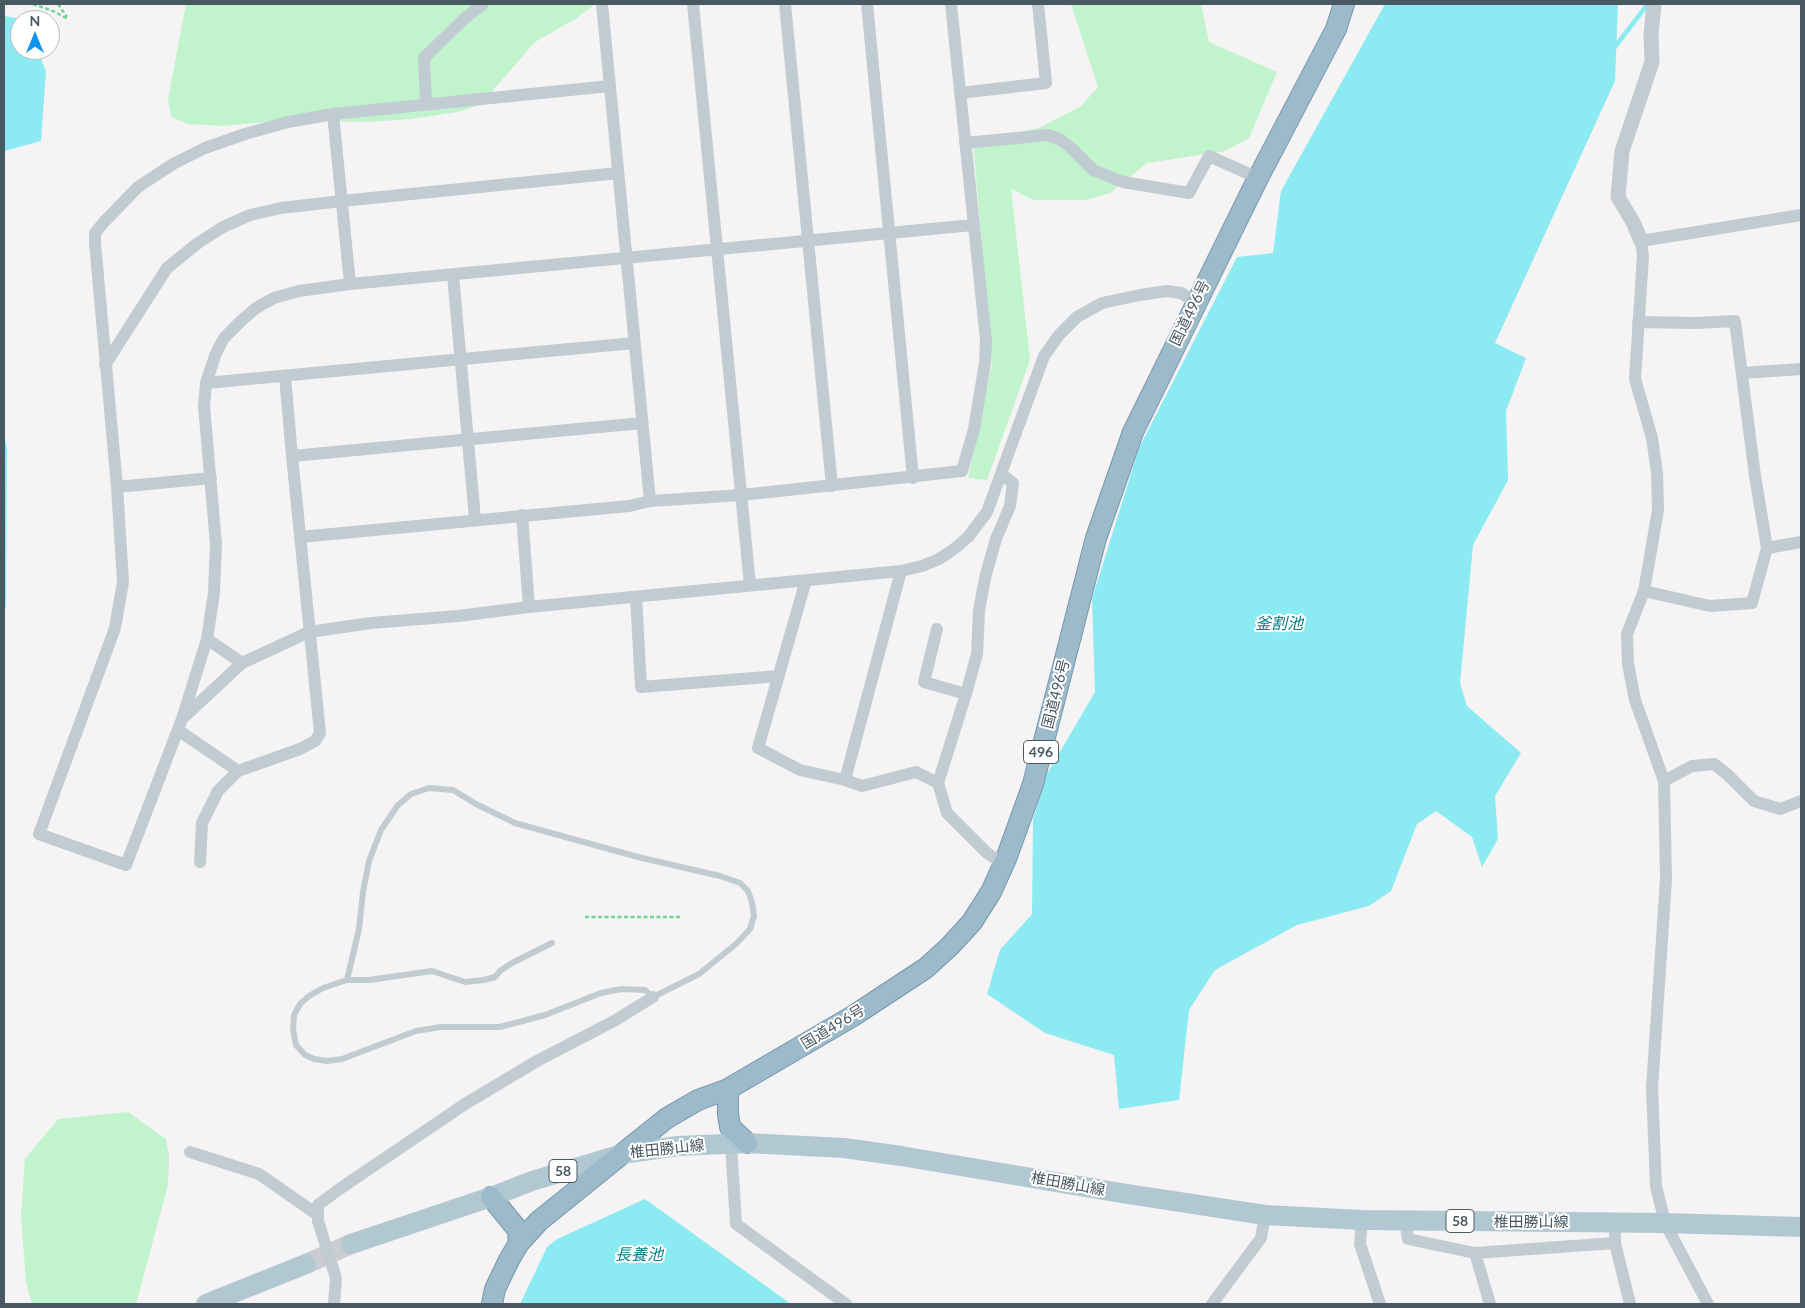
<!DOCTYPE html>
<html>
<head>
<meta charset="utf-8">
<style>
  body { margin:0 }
  #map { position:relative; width:1805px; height:1308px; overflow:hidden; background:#f5f3f3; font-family:Lato,sans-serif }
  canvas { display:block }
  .frame { position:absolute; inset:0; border:5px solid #495962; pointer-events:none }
  .north { position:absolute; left:10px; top:10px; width:50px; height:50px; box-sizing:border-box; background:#fff; border:1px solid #b6bdc0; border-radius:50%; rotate:0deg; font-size:14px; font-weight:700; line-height:20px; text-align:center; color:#495962 }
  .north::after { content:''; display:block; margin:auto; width:18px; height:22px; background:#1193f1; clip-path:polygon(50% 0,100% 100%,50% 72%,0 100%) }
</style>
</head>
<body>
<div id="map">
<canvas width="1805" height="1308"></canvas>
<div class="frame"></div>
<div class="north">N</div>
</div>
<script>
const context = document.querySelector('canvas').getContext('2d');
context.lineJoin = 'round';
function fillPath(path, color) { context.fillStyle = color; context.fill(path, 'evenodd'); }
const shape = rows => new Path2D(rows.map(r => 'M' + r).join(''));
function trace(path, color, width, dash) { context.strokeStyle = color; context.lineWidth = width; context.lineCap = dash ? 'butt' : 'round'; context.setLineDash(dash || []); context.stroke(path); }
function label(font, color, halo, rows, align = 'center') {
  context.font = font + ' Lato,"Noto Sans JP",sans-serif'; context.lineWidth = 4; context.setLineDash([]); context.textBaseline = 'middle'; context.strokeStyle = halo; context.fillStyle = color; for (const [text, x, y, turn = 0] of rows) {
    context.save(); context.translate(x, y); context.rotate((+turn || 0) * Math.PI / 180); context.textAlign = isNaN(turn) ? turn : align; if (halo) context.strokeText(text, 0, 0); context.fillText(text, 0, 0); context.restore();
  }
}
const green = shape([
  [186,4,595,4,575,19,535,42,481,104,458,112,411,119,366,122,285,120,223,126,188,124,171,117,168,99],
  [1071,4,1201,4,1209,42,1277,72,1249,138,1225,151,1147,163,1110,193,1087,200,1033,200,1011,189,1030,360,987,480,968,478,992,364,973,141,1039,128,1081,106,1098,87],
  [128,1112,166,1139,169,1157,168,1185,136,1304,32,1304,26,1282,21,1215,25,1159,58,1119]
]);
const water = shape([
  [1385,4,1618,4,1615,81,1495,343,1526,358,1506,411,1508,480,1473,545,1460,683,1467,706,1521,753,1495,796,1498,839,1482,867,1472,837,1436,811,1417,824,1391,891,1369,906,1297,925,1215,970,1189,1010,1179,1100,1119,1109,1114,1055,1045,1033,987,994,1000,950,1032,914,1033,819,1047,774,1095,692,1092,599,1139,448,1237,257,1273,253,1281,191],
  [4,16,23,19,20,20,20,50,37,50,46,71,41,141,4,151],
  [4,435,7,447,6,607,4,609],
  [645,1199,791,1304,520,1304,547,1247,557,1239]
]);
const stream = shape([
  [1614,48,1648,4]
]);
const primaryTunnel = shape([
  [306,1264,351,1244]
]);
const path = shape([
  [33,4,53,11,68,19],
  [58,4,67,17],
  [585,917,682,917]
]);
const service = shape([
  [347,980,359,929,363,892,369,861,381,830,398,805,404,800,411,794,429,788,453,790,476,804,515,823,638,857,720,876,740,883,748,891,752,902,754,916,750,929,736,944,699,974,653,997,645,990,621,989,601,993,545,1015,500,1027,441,1027,416,1031,342,1059,327,1061,314,1059,305,1055,296,1045,293,1029,294,1015,300,1004,309,996,323,988,347,980,369,980,432,971,465,982,484,980,495,977,500,971,512,963,552,943]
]);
const minor = shape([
  [602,4,650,501],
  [693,4,750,585],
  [785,4,832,486],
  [867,4,913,478],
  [610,86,333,114,288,122,245,134,205,148,173,164,138,187,104,222,95,233,95,243,117,487,123,582,115,628,39,834,126,865,182,719,207,639,214,593,216,544,204,406,206,383,216,353,224,338,241,321,256,308,274,298,299,291,350,284,973,225],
  [960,93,1046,83,1038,4],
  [426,104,424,58,465,18,483,4],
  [333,114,350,284],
  [965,143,1048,135,1059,139,1070,147,1093,170,1123,182,1189,193,1209,156,1258,178],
  [453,275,475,519],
  [1638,322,1696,323,1735,321,1755,476,1767,548,1752,603,1710,606,1644,591],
  [105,365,167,268,198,243,223,227,250,215,281,208,342,201,618,173],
  [1742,373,1801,369],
  [206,383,634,343],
  [292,456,642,423],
  [117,487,211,478],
  [522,515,529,607],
  [300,537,629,506,650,501,742,495,962,471,974,429,985,363,986,341,951,4],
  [1767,548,1801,542],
  [806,580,758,748,800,770,845,780,862,786,916,772,938,783,966,694,977,654,979,611,985,578,996,539,1010,506,1013,483,1001,474],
  [636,597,641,687,779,676],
  [937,629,924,682,966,694],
  [207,639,242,663],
  [184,717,242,663,309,632,371,623,458,616,529,607,901,571,922,566,939,559,954,549,968,537,987,512,1044,356,1059,335,1077,317,1102,303,1140,295,1167,291,1181,293,1196,302],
  [178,730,238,771,300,749,315,741,320,733,292,456,285,376],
  [845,780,901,571],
  [1664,781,1692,766,1714,764,1728,775,1754,801,1780,809,1801,801],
  [938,783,947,813,987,853,1004,864],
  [200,862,202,823,218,791,238,771],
  [731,1144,736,1224,846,1304],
  [190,1152,259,1174,318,1215],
  [1362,1220,1360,1244,1380,1304],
  [1405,1220,1408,1239,1475,1253,1615,1243,1615,1222],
  [1615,1243,1630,1304],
  [1475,1253,1490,1304],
  [334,1304,336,1278,318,1221,318,1205,338,1190,465,1104,537,1061,614,1021,653,997],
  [1212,1304,1261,1238,1265,1215],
  [1708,1304,1665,1223,1656,1186,1652,1088,1666,879,1664,781,1635,700,1628,664,1627,634,1644,591,1658,510,1657,473,1652,438,1635,379,1643,256,1641,241,1801,215]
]);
const tertiary = shape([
  [1641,241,1633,222,1618,197,1622,151,1652,62,1651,35,1654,4]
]);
const primary = shape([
  [351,1244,491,1197,532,1181,622,1154,678,1146,747,1143,844,1148,901,1156,1121,1193,1265,1215,1362,1220,1665,1223,1801,1227],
  [206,1304,306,1264]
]);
const trunk = shape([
  [728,1089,728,1114,730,1127,747,1143],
  [491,1197,518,1230,519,1243],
  [492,1304,495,1289,509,1260,519,1243,539,1221,622,1154,667,1118,698,1100,728,1089,853,1016,926,968,950,946,972,922,991,892,1006,859,1033,784,1096,538,1133,432,1258,178,1336,29,1344,4]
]);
const shields = [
  [1041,752,35],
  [563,1171,28],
  [1460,1221,28]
];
const shieldNames = [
  ["496",1041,752],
  ["58",563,1171],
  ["58",1460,1221]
];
const streetNames = [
  ["国道496号",1190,313,-64],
  ["国道496号",1056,694,-76],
  ["国道496号",833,1027,-31],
  ["椎田勝山線",667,1149,-6],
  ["椎田勝山線",1068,1184,10],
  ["椎田勝山線",1531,1222]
];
const waterNames = [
  ["釜割池",1279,624],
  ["長養池",639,1255]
];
fillPath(green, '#c1f3cd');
fillPath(water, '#8cebf2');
trace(stream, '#8cebf2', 4.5);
trace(primaryTunnel, '#cacccf', 20, [20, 10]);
trace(trunk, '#7398af', 22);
trace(path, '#76d498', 2.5, [4, 2.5]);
trace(service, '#c0ccd2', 6);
trace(minor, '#c0ccd2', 12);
trace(tertiary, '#c0ccd2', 15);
trace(primary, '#b1c7d2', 20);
trace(trunk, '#9cbaca', 20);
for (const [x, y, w] of shields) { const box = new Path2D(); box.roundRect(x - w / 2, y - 11.5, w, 23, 4); context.fillStyle = '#fff'; context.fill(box); trace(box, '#495962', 1); }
label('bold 14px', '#495962', null, shieldNames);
label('15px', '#495962', '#fff', streetNames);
label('italic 16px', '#087e87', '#fff', waterNames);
</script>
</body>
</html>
